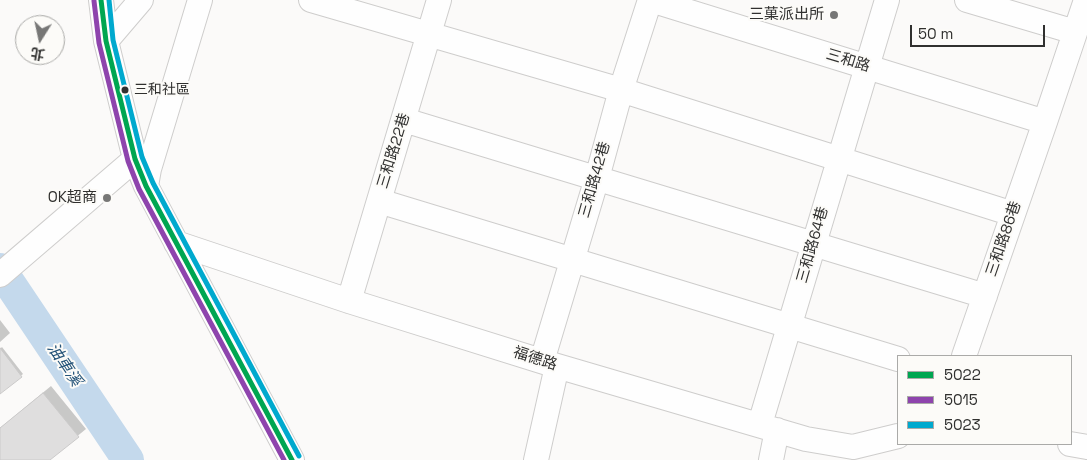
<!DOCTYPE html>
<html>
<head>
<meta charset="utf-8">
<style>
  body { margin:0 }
  #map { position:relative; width:1087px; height:460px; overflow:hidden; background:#fbfaf9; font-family:"Space Grotesk","Noto Sans TC",sans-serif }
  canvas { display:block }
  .legend { position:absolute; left:897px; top:355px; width:175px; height:90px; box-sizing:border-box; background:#fcfbf8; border:1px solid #aaaaa8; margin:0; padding:6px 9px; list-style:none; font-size:15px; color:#30302f }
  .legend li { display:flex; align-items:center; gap:10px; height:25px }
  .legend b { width:25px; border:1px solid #aaaaa8 }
  .north { position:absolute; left:15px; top:15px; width:50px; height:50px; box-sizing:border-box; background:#fcfbf8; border:1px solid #aaaaa8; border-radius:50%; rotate:190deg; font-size:14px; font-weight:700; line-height:20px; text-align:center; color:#30302f }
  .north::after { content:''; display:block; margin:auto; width:18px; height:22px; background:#777776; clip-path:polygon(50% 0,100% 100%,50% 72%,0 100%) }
  .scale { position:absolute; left:910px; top:25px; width:135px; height:22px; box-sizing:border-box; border:2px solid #30302f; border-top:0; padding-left:6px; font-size:15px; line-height:18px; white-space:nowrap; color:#30302f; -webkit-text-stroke:4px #fcfbf8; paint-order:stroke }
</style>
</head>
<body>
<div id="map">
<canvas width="1087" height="460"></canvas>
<ul class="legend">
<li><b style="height:6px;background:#00a651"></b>5022</li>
<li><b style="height:6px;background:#8e44ad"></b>5015</li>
<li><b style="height:6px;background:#00a9ce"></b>5023</li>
</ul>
<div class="north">北</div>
<div class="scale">50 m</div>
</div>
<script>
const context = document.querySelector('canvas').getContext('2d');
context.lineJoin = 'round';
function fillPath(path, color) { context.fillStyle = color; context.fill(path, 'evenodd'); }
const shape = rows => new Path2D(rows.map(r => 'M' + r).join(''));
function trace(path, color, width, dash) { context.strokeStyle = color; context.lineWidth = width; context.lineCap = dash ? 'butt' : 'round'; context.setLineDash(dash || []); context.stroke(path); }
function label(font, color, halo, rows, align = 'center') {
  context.font = font + ' "Space Grotesk","Noto Sans TC",sans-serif'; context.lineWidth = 4; context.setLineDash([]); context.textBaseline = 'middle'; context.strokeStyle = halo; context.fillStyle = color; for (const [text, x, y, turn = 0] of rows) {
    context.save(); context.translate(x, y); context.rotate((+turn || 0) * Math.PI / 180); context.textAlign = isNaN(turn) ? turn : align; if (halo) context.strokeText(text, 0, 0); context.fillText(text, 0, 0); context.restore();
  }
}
const shadow = shape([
  [0,320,10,333,0,342],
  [2,347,23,374,0,393,0,349],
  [51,386,86,429,48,460,0,460,0,428]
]);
const river = shape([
  [0,269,128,460]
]);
const building = shape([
  [0,348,22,377,0,394,0,348],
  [43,393,79,437,50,460,0,460,0,428,43,393]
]);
const minor = shape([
  [101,0,106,41,135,159,146,186,292,460],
  [311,0,621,90,1013,214],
  [651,0,1045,122],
  [967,0,1075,32],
  [106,41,141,0],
  [404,120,985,296],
  [146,186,149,169,200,0],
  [379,201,898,359],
  [176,243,349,301,557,366,806,439,853,447,898,436],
  [0,275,135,159],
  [349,301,439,0],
  [964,356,1045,122,1086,0],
  [542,361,597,178,621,90,650,0],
  [760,424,887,0],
  [1070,444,1087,447],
  [536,460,557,366],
  [771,460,777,430]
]);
const bus1 = shape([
  [101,0,106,41,135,159,146,186,292,460]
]);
const bus2 = shape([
  [94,1,99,43,128,161,139,189,284,460]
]);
const bus3 = shape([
  [109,0,113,40,142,157,153,183,299,456]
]);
const markers = [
  [834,15,5,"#777776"],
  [125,90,4.5,"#30302f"],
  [107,198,5,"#777776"]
];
const busNames = [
  ["三和社區",134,90]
];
const poiNames = [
  ["三菓派出所",824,15],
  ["OK超商",97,198]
];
const streetNames = [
  ["三和路",848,61,17],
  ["三和路22巷",394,151,-73],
  ["三和路42巷",595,180,-74],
  ["三和路86巷",1004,239,-71],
  ["三和路64巷",813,245,-74],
  ["福德路",535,359,18]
];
const waterNames = [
  ["油車溪",64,365,56]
];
fillPath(shadow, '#0003');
trace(river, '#c4d9ec', 32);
fillPath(building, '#dfdede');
trace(building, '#cbcaca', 1);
trace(minor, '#cecdcc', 26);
trace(minor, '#fefefe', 24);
trace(bus1, '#00a651', 5);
trace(bus2, '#8e44ad', 5);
trace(bus3, '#00a9ce', 5);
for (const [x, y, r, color] of markers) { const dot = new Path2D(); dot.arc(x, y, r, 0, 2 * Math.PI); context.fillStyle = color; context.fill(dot); trace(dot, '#fcfbf8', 2); }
label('14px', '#30302f', '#fcfbf8', busNames, 'left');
label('15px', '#30302f', '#fcfbf8', poiNames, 'right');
label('15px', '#30302f', '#fcfbf8', streetNames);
label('italic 16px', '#26557a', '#fcfbf8', waterNames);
</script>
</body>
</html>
